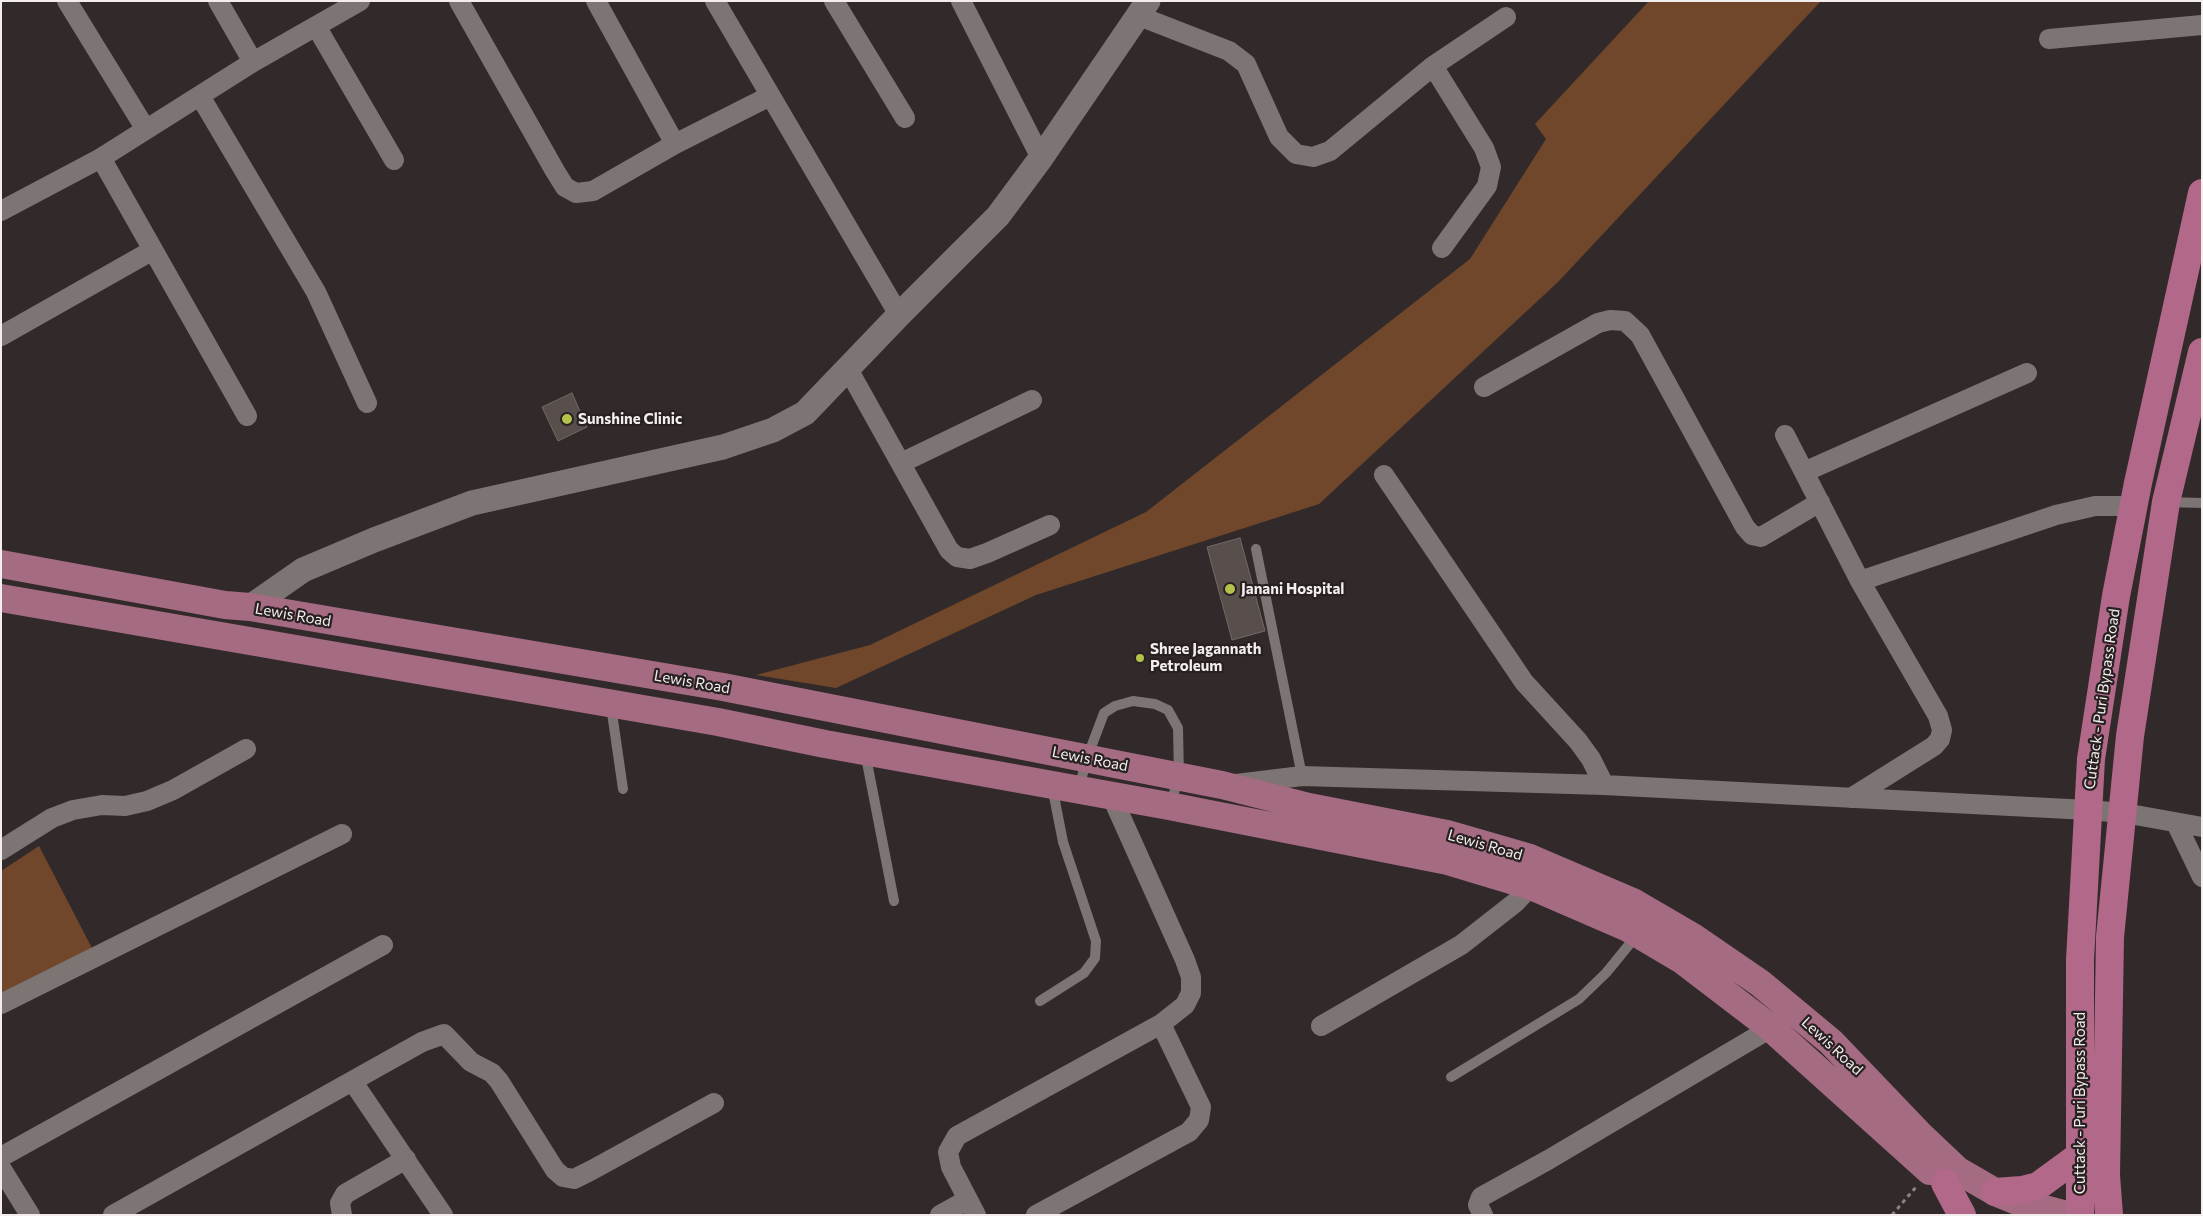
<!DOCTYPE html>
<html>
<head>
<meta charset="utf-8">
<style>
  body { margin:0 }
  #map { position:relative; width:2203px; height:1216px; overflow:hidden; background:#322a2a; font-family:Commissioner,sans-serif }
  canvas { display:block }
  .frame { position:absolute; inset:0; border:2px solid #f3eeee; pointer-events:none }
</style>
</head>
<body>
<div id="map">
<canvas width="2203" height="1216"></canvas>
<div class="frame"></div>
</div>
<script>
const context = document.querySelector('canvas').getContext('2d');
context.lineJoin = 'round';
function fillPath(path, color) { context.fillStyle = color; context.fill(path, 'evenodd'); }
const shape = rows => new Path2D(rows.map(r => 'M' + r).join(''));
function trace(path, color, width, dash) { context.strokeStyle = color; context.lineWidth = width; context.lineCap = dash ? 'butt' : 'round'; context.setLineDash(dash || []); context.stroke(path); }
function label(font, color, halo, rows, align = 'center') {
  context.font = font + ' Commissioner,sans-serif'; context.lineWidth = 4.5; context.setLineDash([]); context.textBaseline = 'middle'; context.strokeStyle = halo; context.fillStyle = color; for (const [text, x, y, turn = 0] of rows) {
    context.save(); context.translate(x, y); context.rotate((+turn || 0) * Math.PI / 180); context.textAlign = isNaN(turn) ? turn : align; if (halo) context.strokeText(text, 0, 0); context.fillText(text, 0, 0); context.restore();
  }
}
const green = shape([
  [1649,1,1821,1,1558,282,1319,504,1036,595,836,688,756,675,870,645,1146,512,1470,259,1546,139,1535,124],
  [39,846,95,954,1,1004,1,871]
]);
const building = shape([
  [572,393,587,427,558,441,542,407,572,393],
  [1240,538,1265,631,1232,640,1207,547,1240,538]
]);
const path = shape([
  [1892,1215,1916,1187]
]);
const service = shape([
  [2167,502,2202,503],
  [1256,549,1302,776],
  [611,706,623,789],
  [865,752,894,901],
  [1079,788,1087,758,1104,713,1115,706,1133,701,1155,704,1168,710,1178,728,1179,777,1170,805],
  [1040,1001,1084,973,1095,958,1096,941,1063,842,1052,786],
  [1451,1077,1579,999,1606,973,1637,935]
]);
const minor = shape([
  [67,1,145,128],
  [218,1,253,62],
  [459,1,555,171,565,187,576,193,593,191,675,144,770,96],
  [596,1,675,144],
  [715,1,899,315],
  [834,1,905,118],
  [961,1,1041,158],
  [1139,16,1229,51,1246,64,1279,137,1296,154,1313,157,1330,151,1433,66,1506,17],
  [316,26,394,160],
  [2049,39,2202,25],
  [1433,66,1484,148,1491,167,1487,186,1442,248],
  [200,96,316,292,367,403],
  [101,158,247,416],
  [1,211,101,158,253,62,360,1],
  [1,336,153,250],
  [848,369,949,550,957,557,970,559,987,553,1050,525],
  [1484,387,1598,323,1610,320,1625,321,1640,335,1745,527,1752,535,1761,537,1820,502],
  [1785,435,1860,581,1938,716,1942,730,1940,739,1934,746,1851,798],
  [901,463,1032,400],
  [1804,472,2027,373],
  [1384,475,1524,682,1578,741,1591,759,1604,785],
  [1860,581,2056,515,2095,506,2134,506],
  [1236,784,1302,776,1604,785,2088,810,2124,813,2202,827],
  [2176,823,2202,877],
  [1,850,52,818,73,810,102,805,125,806,147,801,173,790,246,749],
  [1,1004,342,834],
  [1321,1026,1461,945,1516,902,1531,886],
  [353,1082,443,1215],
  [1,1157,383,945],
  [1,1168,30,1215],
  [113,1215,422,1042,444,1034,471,1062,492,1073,499,1081,555,1170,563,1177,574,1179,592,1170,714,1103],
  [342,1215,340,1203,345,1194,406,1159],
  [940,1215,967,1200],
  [976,1215,951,1167,948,1152,957,1136,1161,1024,1185,1005,1191,993,1191,977,1185,960,1111,795],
  [1036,1215,1189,1132,1199,1120,1201,1107,1161,1024],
  [1483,1215,1478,1205,1481,1197,1548,1160,1771,1028]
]);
const tertiary = shape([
  [250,607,303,570,374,540,472,503,723,447,773,430,805,413,899,315,998,216,1041,158,1148,1]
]);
const primary = shape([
  [1,564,225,605,250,607,723,687,1222,785,1309,807,1447,834,1530,858,1633,902,1693,937,1760,983,1831,1042,1920,1135,1957,1170,1995,1192,2022,1203,2067,1215],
  [1,598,718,722,825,744,1169,806,1448,861,1531,886,1628,928,1682,960,1771,1028,1930,1171]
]);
const trunk = shape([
  [1945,1183,1962,1215],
  [1995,1192,2022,1190,2038,1186,2079,1156],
  [2080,1215,2080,960,2091,759,2116,596,2138,483,2202,193],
  [2109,1215,2106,1175,2110,937,2130,736,2166,502,2202,352]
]);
const markers = [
  [567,419,6,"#b3c24b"],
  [1230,589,6,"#b3c24b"],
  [1140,658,5,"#b3c24b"]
];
const poiNames = [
  ["Sunshine Clinic",578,419],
  ["Janani Hospital",1241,589],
  ["Shree Jagannath",1150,649],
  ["Petroleum",1150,666]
];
const streetNames = [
  ["Lewis Road",293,615,10],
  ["Lewis Road",692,682,10],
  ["Cuttack - Puri Bypass Road",2102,699,-82],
  ["Lewis Road",1090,759,11],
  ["Lewis Road",1485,845,16],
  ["Lewis Road",1832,1046,43],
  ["Cuttack - Puri Bypass Road",2080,1103,-90]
];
fillPath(green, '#70472a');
fillPath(building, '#584f4d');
trace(building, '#726967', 1);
trace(path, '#8b8484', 3, [4, 4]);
trace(service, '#7d7474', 10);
trace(minor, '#7d7474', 20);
trace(tertiary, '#7d7474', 25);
trace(primary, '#a56b83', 28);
trace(trunk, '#b26888', 28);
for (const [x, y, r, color] of markers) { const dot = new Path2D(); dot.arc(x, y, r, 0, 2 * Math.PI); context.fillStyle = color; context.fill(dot); trace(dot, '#282021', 2); }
label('bold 15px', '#f3eeee', '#282021', poiNames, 'left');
label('15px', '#f3eeee', '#282021', streetNames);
</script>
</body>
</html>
